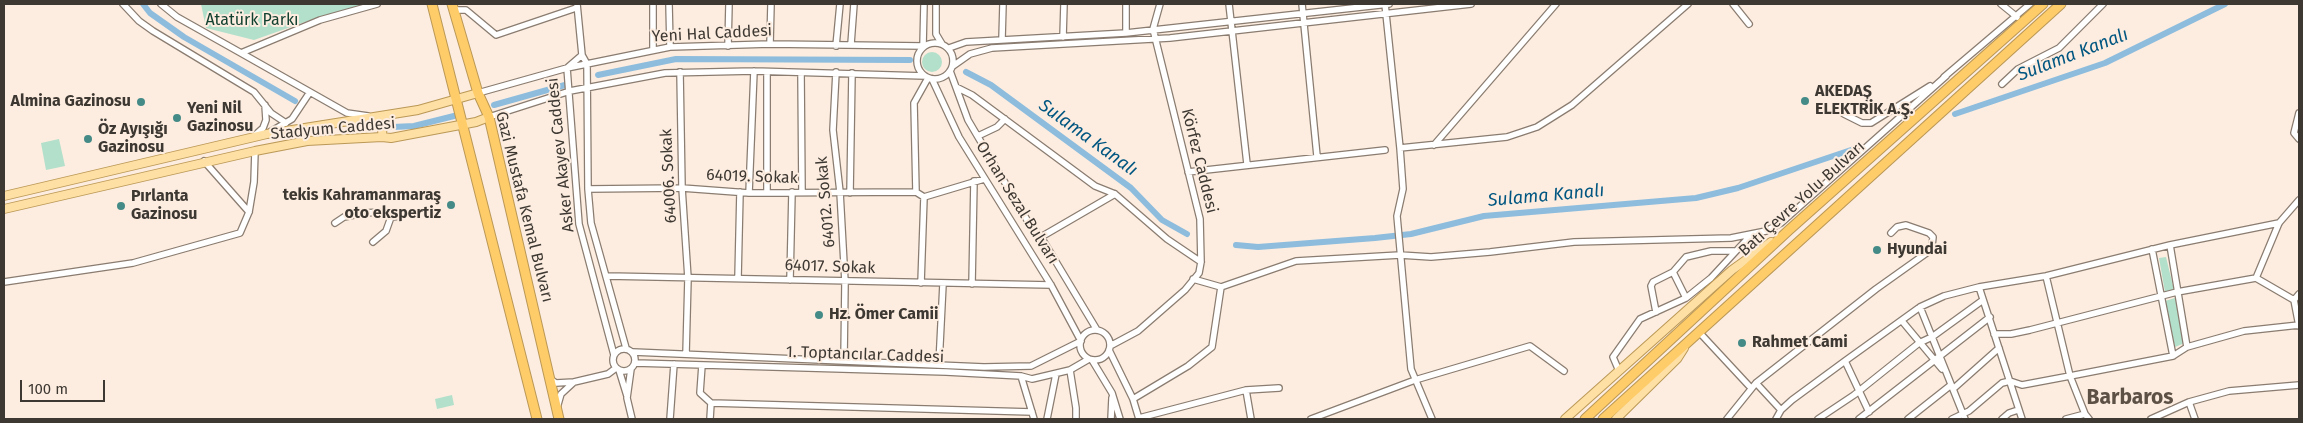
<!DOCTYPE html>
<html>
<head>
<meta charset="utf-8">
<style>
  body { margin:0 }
  #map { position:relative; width:2303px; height:423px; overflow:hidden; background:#fcede0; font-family:"Fira Sans",sans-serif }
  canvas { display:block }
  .frame { position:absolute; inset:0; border:5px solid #3e3832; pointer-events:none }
  .scale { position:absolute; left:20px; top:380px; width:85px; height:22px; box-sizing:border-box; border:2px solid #3e3832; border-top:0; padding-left:6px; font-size:15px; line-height:18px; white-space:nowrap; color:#3e3832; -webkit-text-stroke:4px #fcede0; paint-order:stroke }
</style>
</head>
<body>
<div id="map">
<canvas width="2303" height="423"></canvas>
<div class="frame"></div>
<div class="scale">100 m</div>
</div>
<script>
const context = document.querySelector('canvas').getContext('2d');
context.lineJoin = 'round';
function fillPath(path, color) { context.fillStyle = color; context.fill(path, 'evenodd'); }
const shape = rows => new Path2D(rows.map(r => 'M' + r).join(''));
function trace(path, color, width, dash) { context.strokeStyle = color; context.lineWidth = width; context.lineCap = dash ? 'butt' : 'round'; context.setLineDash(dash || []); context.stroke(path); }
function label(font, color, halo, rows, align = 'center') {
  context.font = font + ' "Fira Sans",sans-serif'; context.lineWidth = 4; context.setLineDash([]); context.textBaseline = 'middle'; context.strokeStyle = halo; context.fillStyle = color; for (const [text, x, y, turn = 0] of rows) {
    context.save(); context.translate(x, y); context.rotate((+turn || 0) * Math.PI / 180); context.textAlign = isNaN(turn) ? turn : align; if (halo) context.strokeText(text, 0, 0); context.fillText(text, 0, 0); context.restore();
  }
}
const green = shape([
  [201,4,371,4,319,17,254,40,206,28],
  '922 62a10 10 0 1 1 20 0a10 10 0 1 1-20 0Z',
  [59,139,65,166,46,170,41,143],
  [2166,257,2174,290,2165,292,2159,258],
  [2175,298,2185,343,2175,347,2165,301],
  [452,395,454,405,437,409,435,399]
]);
const canal = shape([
  [143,4,150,13,184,37,295,101],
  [966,72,991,85,1131,188,1162,220,1187,234],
  [598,75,676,59,910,60],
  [494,105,565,85],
  [1955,114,2105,63,2225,4],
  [393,127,414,126,454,116],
  [1236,245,1258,247,1375,238,1411,234,1484,216,1696,198,1738,188,1854,149]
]);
const minor = shape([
  [123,4,139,21,153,31,254,92,271,113,286,123],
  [161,4,177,17,241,53,320,20,377,4],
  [577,4,582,55,587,64,588,189,591,223,626,348],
  [669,4,670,47],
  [936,4,936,34,942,44],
  [1229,4,1247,164],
  [1302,4,1317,156],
  [1385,4,1400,148,1403,189,1397,216,1411,369,1432,419],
  [1733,4,1749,24],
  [2001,4,2017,17],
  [454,10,466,10,496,35,576,8],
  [1126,33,1126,4],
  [1063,37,1064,4],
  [1002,39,1003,4],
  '917 61a18 18 0 1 1 36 0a18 18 0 1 1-36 0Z',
  [770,44,771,4],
  [851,44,854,4],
  [728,46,729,4],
  [836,46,840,4],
  [949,48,966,42,1126,33,1389,4],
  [653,50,653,4],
  [241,53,347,113,368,116],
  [582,55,567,68,579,224,614,355],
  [953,66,970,54,992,48,1170,38,1471,4],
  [950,71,968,120,1027,220,1041,237,1097,330],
  [680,72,682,188,688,278,686,354],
  [836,72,833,130,840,192,845,282,844,359],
  [801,73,802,192],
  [1944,77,2030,4],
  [2002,84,2018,69,2059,48,2103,4],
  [956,87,972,95,1095,186,1115,194,1167,239,1201,262],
  [478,93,567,68,670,47,770,44,923,46,924,4],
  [2299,113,2294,133,2299,139],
  [1844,114,1862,123,1871,123,1930,86],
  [489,117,570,91,665,73,754,71,925,76],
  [270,132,292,119,310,92],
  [254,136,263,128,266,120,265,105],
  [978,136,997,127,1005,119],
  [1434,145,1556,4],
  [1400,148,1507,137,1537,127,1572,105,1688,4],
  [204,161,249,212],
  [1188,172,1385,150],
  [588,189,682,188,749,193,916,192],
  [767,191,767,72],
  [749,193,754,71],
  [850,193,852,73],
  [924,197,984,179],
  [335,223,344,217,364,213,382,212,391,217,401,216],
  [1041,237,1115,194],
  [373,242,386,231,391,217],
  [2170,245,2187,347],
  [2152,249,2173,356],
  [1673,272,1686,298],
  [607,276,1051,285],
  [2046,276,2070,376,2085,414],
  [738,278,740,192],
  [2256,278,2294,300],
  [1193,279,1221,287,1296,261,1400,255,1431,257,1490,252,1574,242,1731,238,1766,231,1781,223,1946,76],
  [790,280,792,192],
  [4,282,133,263,240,233,249,212,254,182,255,151],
  [921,283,924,197,916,192,914,103,928,78],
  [972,284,974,181],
  [1979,287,2022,419],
  [2299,294,2294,300,2299,326],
  [1920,307,1965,419],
  [1656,312,1651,286,1653,282,1673,272,1686,257,1711,251,1734,251],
  [1902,321,1942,369],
  '1080 345a15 15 0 1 1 30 0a15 15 0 1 1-30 0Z',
  [1699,332,1751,388],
  [1994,334,2011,334,2030,330,2177,292,2256,278,2279,223,2299,200],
  [1110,346,1138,331,1185,290,1199,273,1201,262,1200,219,1153,29,1160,4],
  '613 360a11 11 0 1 1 22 0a11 11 0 1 1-22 0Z',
  [1109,350,1133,399,1139,419],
  [633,352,984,367,1031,366,1081,341,1051,285,959,137,932,79],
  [1092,360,1112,393,1120,419],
  [1845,361,1869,412],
  [635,363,946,372,1021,376,1032,379,1070,370,1089,359],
  [939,364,943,284],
  [702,365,700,393,711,403,710,419],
  [631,369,627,398,632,419],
  [619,370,627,396],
  [1070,370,1076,408,1076,419],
  [1619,371,1613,357,1640,319,1686,298,1711,278,1751,235],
  [1021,376,1034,419],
  [550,379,556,383,574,382,561,394,557,408],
  [574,382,608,374,616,368],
  [1756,383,1781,410],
  [1953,389,1999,348],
  [1246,390,1251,419],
  [1133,399,1188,366,1212,347,1221,287],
  [2189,402,2195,419],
  [711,403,1032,412],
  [1139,418,1246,390,1279,388],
  [670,419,674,364],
  [1047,419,1056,374],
  [1111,419,1112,398],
  [1311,419,1415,380,1530,346,1564,371],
  [1727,419,1756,383,1876,289,1928,252,1932,246,1933,237,1929,233,1906,225,1897,227,1891,233],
  [1776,419,1781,410,1792,400,1845,361,1920,307,1944,296,1979,287,2046,276,2170,245,2279,223],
  [1818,419,1854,395,1919,343,1932,337,1983,300],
  [1859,419,1990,317],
  [1908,419,1951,385],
  [1952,419,1969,411,2002,383,2010,381,2022,385,2070,376,2173,356,2187,347,2244,331,2299,325],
  [2002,419,2009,413,2018,410],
  [2066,419,2085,414,2089,419],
  [2151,419,2189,402,2229,391,2299,385]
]);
const major = shape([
  [382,137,383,117],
  [4,196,267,134,418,110,478,93],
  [4,209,255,151,307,141,382,137,391,138,476,122,489,117],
  [1565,419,1732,270,1771,242],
  [1616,419,1677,359,1684,348]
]);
const highway = shape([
  [432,4,537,419],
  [452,4,478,93,489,117,559,419],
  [1585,419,1789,230,2043,4],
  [1603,419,2061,4]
]);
const markers = [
  [1805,101,5,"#448b87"],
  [141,102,5,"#448b87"],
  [177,118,5,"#448b87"],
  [88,139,5,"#448b87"],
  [451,205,5,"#448b87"],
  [121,206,5,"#448b87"],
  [1877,250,5,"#448b87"],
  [819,315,5,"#448b87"],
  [1742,343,5,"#448b87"]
];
const parkNames = [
  ["Atatürk Parkı",252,21]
];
const streetNames = [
  ["Yeni Hal Caddesi",712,34,-3],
  ["Stadyum Caddesi",333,129,-5],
  ["Asker Akayev Caddesi",561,155,-96],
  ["Körfez Caddesi",1199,161,76],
  ["64006. Sokak",669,176,-93],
  ["64019. Sokak",752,177,2],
  ["Batı Çevre Yolu Bulvarı",1802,199,-42],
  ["64012. Sokak",826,202,-95],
  ["Orhan Sezal Bulvarı",1017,203,58],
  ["Gazi Mustafa Kemal Bulvarı",524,207,76],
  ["64017. Sokak",830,267,2],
  ["1. Toptancılar Caddesi",865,355,2]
];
const poiNames = [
  ["AKEDAŞ",1815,92],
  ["ELEKTRİK A.Ş.",1815,110],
  ["Almina Gazinosu",131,102,"right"],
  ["Yeni Nil",187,109],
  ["Gazinosu",187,127],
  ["Öz Ayışığı",98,130],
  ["Gazinosu",98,148],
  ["tekis Kahramanmaraş",441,196,"right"],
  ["oto ekspertiz",441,214,"right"],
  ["Pırlanta",131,197],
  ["Gazinosu",131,215],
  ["Hyundai",1887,250],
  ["Hz. Ömer Camii",829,315],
  ["Rahmet Cami",1752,343]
];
const waterNames = [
  ["Sulama Kanalı",2073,55,-21],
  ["Sulama Kanalı",1088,138,36],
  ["Sulama Kanalı",1546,196,-5]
];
const districtNames = [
  ["Barbaros",2130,398]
];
fillPath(green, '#b3e0cb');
trace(canal, '#8dbcdd', 6);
trace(minor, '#8a7c70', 8);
trace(major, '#bb9856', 10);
trace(highway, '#bb9856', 11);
trace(minor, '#fff', 5.5);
trace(major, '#fee0a5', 8);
trace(highway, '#fecc69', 9);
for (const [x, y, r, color] of markers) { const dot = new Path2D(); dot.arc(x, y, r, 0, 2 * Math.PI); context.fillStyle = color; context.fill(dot); trace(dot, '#fcede0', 2); }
label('16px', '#124130', '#fcede0', parkNames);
label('16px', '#3e3832', '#fcede0', streetNames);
label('bold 16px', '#3e3832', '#fcede0', poiNames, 'left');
label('italic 18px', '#005680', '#fcede0', waterNames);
label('bold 21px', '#5d5045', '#fcede0', districtNames);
</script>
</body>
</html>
